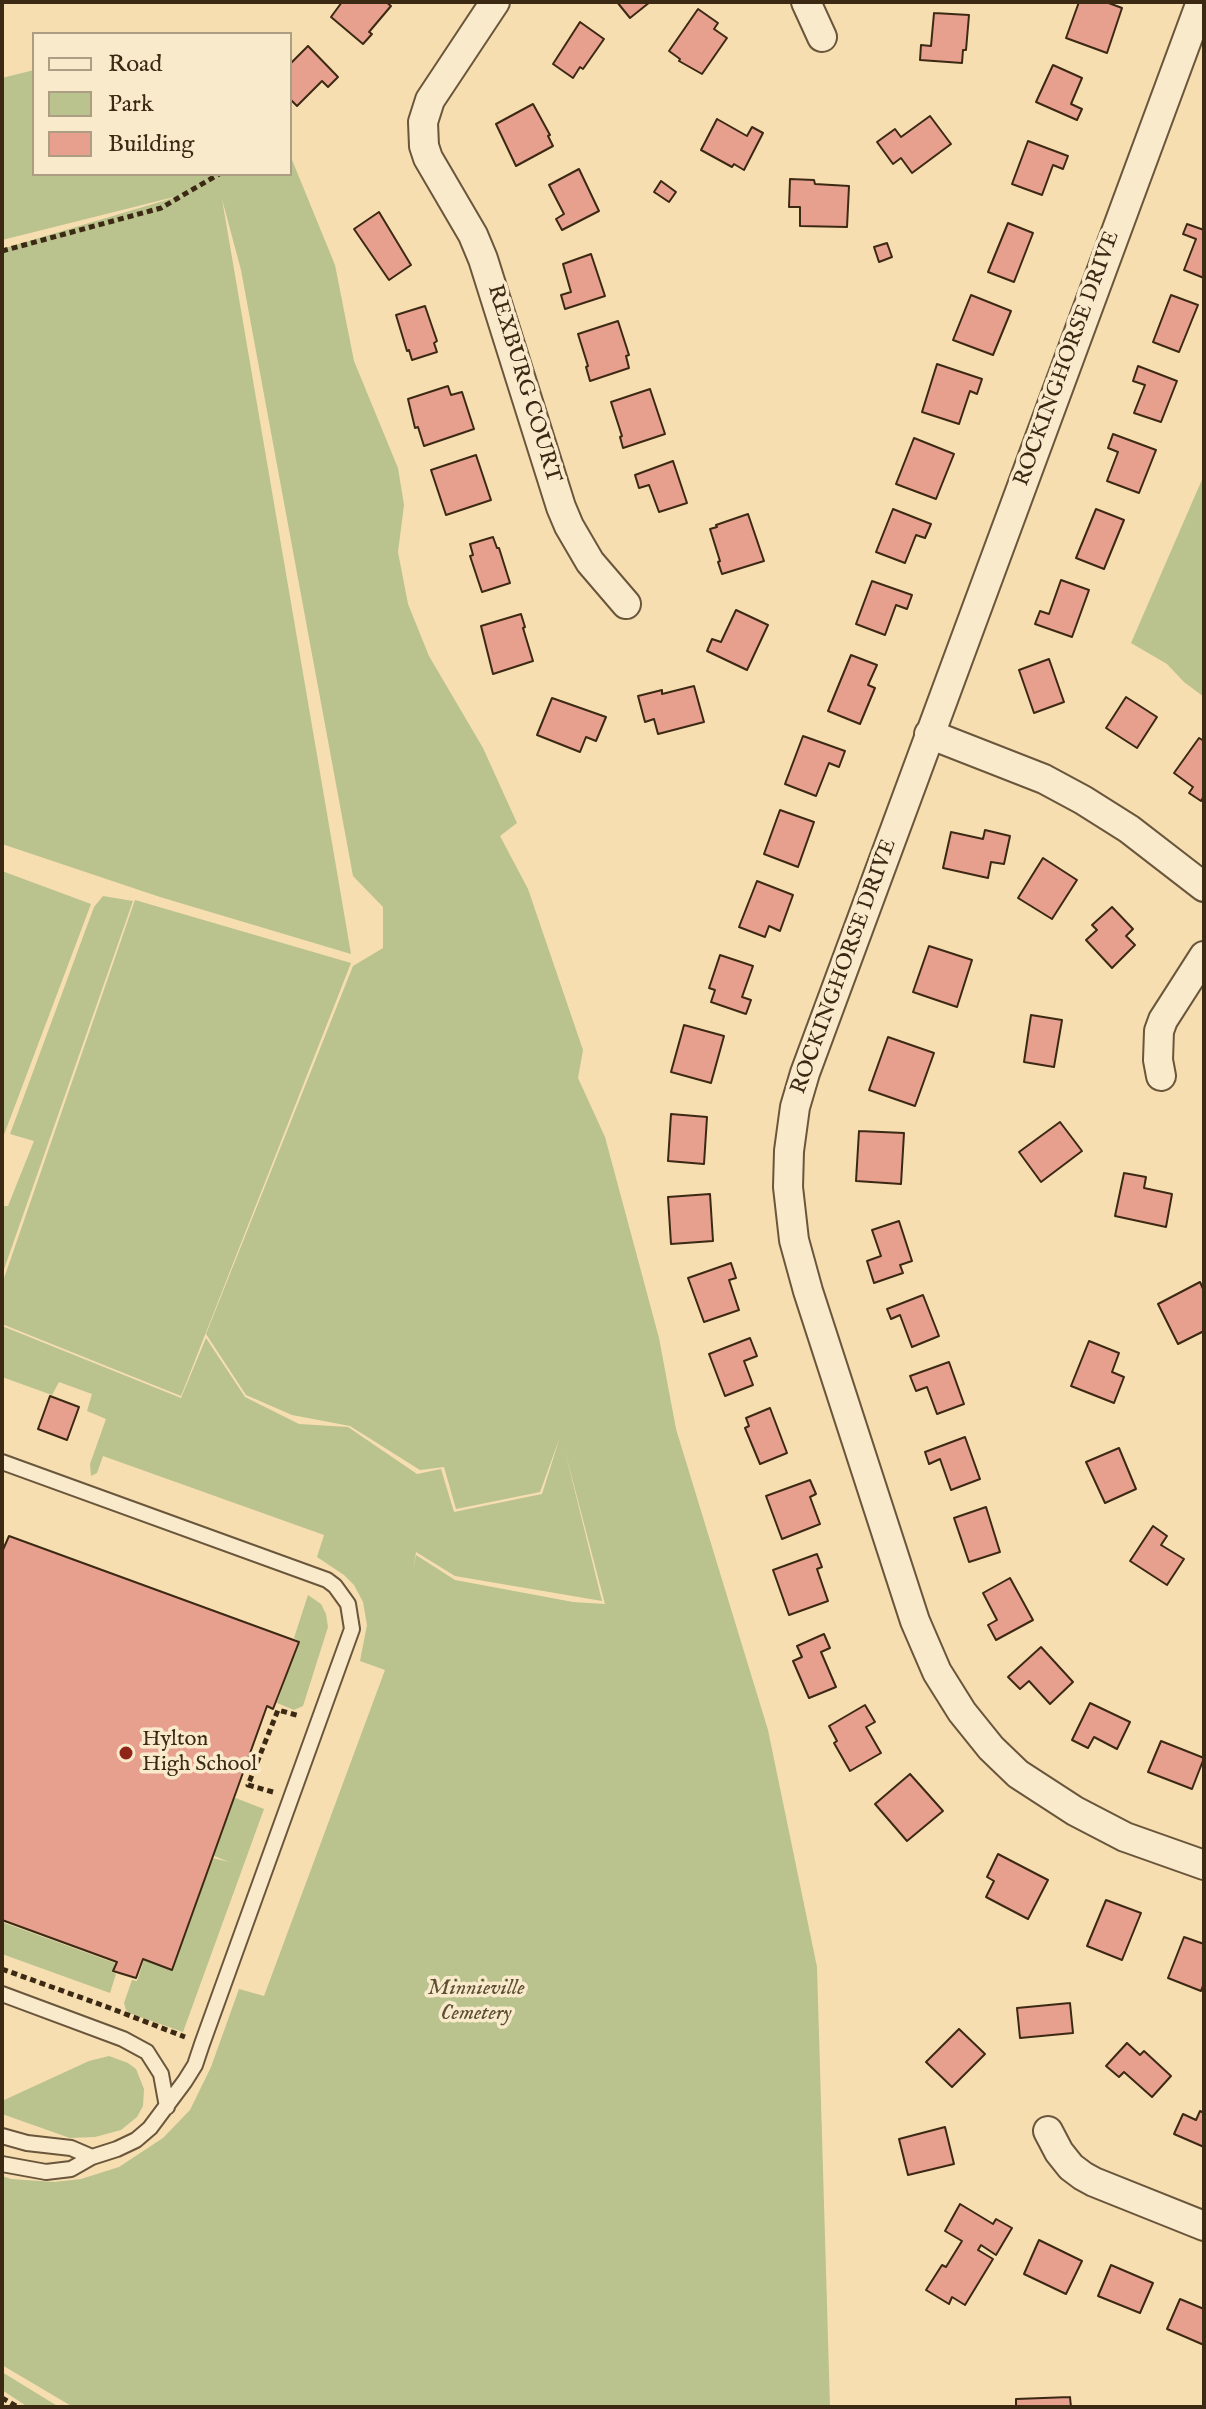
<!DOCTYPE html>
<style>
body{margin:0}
#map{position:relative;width:1206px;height:2409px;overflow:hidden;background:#f6deb1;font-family:"IM FELL English",serif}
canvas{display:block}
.frame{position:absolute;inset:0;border:4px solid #3c2914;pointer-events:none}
.legend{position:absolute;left:32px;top:32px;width:260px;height:144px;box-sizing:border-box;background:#f9eacc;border:2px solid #ad9d82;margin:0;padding:10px 14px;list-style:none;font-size:24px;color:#3c2914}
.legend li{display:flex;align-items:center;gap:16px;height:40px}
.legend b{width:40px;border:2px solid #ad9d82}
</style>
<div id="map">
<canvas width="1206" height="2409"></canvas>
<div class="frame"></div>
<ul class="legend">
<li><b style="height:10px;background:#f9eacc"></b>Road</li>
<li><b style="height:22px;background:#bac28d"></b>Park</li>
<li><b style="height:22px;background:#e8a08e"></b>Building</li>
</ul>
</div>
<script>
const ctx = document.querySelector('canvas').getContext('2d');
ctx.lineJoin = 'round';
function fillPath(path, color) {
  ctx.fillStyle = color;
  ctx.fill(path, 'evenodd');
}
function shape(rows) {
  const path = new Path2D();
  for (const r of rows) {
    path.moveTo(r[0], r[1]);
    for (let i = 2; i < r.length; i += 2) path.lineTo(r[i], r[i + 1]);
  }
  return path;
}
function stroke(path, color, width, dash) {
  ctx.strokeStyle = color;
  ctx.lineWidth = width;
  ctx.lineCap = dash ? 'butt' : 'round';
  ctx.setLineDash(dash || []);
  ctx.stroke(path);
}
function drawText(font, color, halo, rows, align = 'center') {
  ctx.font = font + ' "IM FELL English",serif';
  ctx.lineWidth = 7;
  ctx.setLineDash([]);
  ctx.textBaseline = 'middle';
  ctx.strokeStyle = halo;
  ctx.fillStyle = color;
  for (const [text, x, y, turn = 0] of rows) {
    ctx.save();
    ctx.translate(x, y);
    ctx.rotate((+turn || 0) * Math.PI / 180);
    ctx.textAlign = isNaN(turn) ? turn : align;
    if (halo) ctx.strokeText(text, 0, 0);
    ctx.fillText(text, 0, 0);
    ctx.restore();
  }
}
fillPath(shape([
 [34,70,34,174,290,174,290,155,335,265,354,361,398,468,404,505,398,552,408,604,429,656,483,748,517,823,500,836,528,889,583,1050,578,1078,605,1137,659,1338,676,1429,768,1730,817,1967,830,2407,73,2407,2,2365,2,2176,11,2179,54,2182,81,2179,119,2167,163,2138,190,2110,211,2067,239,1989,264,1996,385,1670,360,1661,367,1625,363,1602,354,1585,344,1575,317,1557,324,1535,103,1456,97,1473,91,1476,90,1464,106,1419,87,1411,92,1394,59,1382,52,1395,2,1377,2,1326,181,1398,206,1338,245,1397,299,1424,348,1427,417,1474,441,1469,454,1512,542,1494,560,1437,540,1492,456,1509,444,1467,420,1470,350,1426,292,1415,246,1395,206,1334,353,966,383,948,383,907,353,876,241,270,222,199,351,954,160,897,2,844,2,249,190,193,2,240,2,78],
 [564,1447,605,1604,573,1602,455,1580,416,1555,413,1571,416,1552,455,1576,602,1601],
 [1204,475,1204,697,1184,682,1167,664,1131,643],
 [2,871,91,904,2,1140],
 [103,896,133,901,2,1275,2,1206,8,1206,34,1141,10,1134,94,907],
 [135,900,351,963,181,1396,2,1324,2,1284],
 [308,1595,321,1604,326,1614,328,1627,303,1706,294,1710,277,1703,299,1641,294,1638],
 [233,1797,264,1809,183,2032,129,2013,126,2010,124,2003,132,1980,137,1981,144,1960,172,1970,213,1858,229,1862,212,1855],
 [2,1922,115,1963,112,1972,116,1974,110,1993,2,1954],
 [109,2056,128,2063,136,2069,144,2089,143,2106,137,2117,121,2130,95,2137,70,2138,2,2114,2,2101,89,2061],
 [2,2372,59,2407,28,2407,2,2390]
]), '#bac28d');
const building = shape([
 [342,2,386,2,391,6,369,32,372,34,363,44,331,17,342,2],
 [617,2,650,2,630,18,617,2],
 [1079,2,1106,2,1122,8,1107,53,1066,38,1079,2],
 [698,9,718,23,714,29,727,38,702,74,679,61,680,59,669,51,698,9],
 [934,13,969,15,966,50,963,50,962,63,920,60,921,45,931,46,934,13],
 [580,22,604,39,583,69,580,67,573,78,553,64,580,22],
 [308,46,338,77,328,87,322,81,297,106,290,99,290,64,308,46],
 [1053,65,1082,78,1071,104,1082,109,1077,120,1036,102,1053,65],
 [533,104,550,135,548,136,553,146,516,166,496,124,533,104],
 [930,116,951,144,912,173,901,158,893,164,877,142,895,129,901,137,930,116],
 [717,119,747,136,752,127,763,133,744,170,734,164,732,167,701,150,717,119],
 [1028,141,1068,156,1063,169,1053,165,1042,195,1012,184,1028,141],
 [579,169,599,211,562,230,556,219,564,214,549,185,579,169],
 [790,179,814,180,815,184,849,186,847,227,800,226,800,207,789,207,790,179],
 [661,181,676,192,669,202,654,192,661,181],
 [379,212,411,265,389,280,354,229,379,212],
 [1008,223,1033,233,1014,282,988,272,1008,223],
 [1187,224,1204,230,1204,278,1184,270,1196,239,1183,234,1187,224],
 [887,243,892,257,879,262,874,247,887,243],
 [591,254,605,296,565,309,561,295,571,292,563,264,591,254],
 [971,295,1011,311,993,355,953,340,971,295],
 [1171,295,1198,305,1179,352,1153,342,1171,295],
 [425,306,437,341,434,343,437,352,412,360,409,350,407,351,396,315,425,306],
 [618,321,629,355,626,356,629,368,590,381,586,367,588,366,578,334,618,321],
 [937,364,982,379,977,394,970,391,959,424,922,412,937,364],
 [1138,366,1177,381,1161,422,1134,413,1145,385,1133,381,1138,366],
 [448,386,451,395,462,392,474,429,424,446,418,427,415,428,408,399,448,386],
 [650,389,665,434,623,448,620,437,622,436,611,402,650,389],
 [1113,434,1156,450,1139,493,1107,481,1118,452,1108,448,1113,434],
 [914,438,954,454,936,499,896,484,914,438],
 [476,455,491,500,446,515,431,470,476,455],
 [673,461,687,503,659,512,649,485,639,488,635,475,673,461],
 [893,509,931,524,925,538,916,535,905,563,876,552,893,509],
 [1096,509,1124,520,1104,569,1076,558,1096,509],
 [748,514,764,561,722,574,718,562,720,561,710,529,717,527,716,525,748,514],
 [493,537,497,548,499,548,510,583,482,592,470,556,473,555,470,544,493,537],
 [1061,580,1089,590,1072,637,1035,624,1040,611,1049,614,1061,580],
 [872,581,912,595,907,609,896,605,885,635,856,624,872,581],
 [736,610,768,625,747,670,707,651,712,639,721,642,736,610],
 [521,614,525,627,523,628,533,661,493,674,481,626,521,614],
 [851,655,877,665,868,685,875,688,860,724,828,711,851,655],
 [1049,659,1064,702,1034,713,1019,670,1049,659],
 [694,686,704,722,658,734,654,719,645,722,638,696,662,690,662,694,694,686],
 [1126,697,1157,717,1137,748,1106,728,1126,697],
 [552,698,606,717,596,741,586,737,580,752,537,735,552,698],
 [803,736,845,751,839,767,829,763,816,796,785,784,803,736],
 [1199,738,1204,741,1204,796,1201,801,1189,793,1193,787,1174,773,1199,738],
 [780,810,814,822,798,867,764,854,780,810],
 [985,830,1010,836,1004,864,991,862,988,878,943,868,951,832,983,839,985,830],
 [1043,858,1077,880,1052,919,1018,898,1043,858],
 [757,881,793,895,780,931,769,926,765,937,739,927,757,881],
 [1112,907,1133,929,1126,936,1135,945,1112,968,1086,940,1097,930,1092,925,1112,907],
 [929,946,972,960,957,1007,913,992,929,946],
 [720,955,753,966,742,997,751,1000,746,1014,711,1002,715,990,709,988,720,955],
 [1031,1015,1062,1020,1054,1067,1024,1062,1031,1015],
 [684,1025,724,1036,711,1083,671,1072,684,1025],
 [888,1037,934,1053,915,1106,869,1090,888,1037],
 [671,1114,707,1117,704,1164,668,1161,671,1114],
 [1060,1122,1082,1151,1041,1182,1019,1152,1060,1122],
 [859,1131,904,1133,901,1184,856,1181,859,1131],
 [1124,1173,1146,1177,1144,1188,1172,1194,1166,1227,1115,1216,1124,1173],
 [710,1194,713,1241,671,1244,668,1197,710,1194],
 [899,1221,912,1261,900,1265,903,1273,874,1283,867,1261,881,1256,872,1230,899,1221],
 [731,1263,736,1278,729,1280,739,1310,704,1322,688,1278,731,1263],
 [1200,1282,1204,1291,1204,1331,1178,1344,1158,1304,1200,1282],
 [923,1295,939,1336,912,1347,900,1315,891,1319,887,1309,923,1295],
 [750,1338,757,1356,744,1361,753,1385,725,1396,709,1354,750,1338],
 [1089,1341,1119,1353,1112,1372,1124,1377,1114,1403,1071,1386,1089,1341],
 [949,1362,964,1404,937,1414,927,1387,916,1391,910,1376,949,1362],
 [50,1396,79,1407,67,1440,38,1429,50,1396],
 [770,1408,787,1453,760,1464,745,1428,749,1426,746,1418,770,1408],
 [965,1437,980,1479,951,1490,940,1459,929,1464,925,1452,965,1437],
 [1119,1448,1136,1489,1105,1503,1086,1462,1119,1448],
 [810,1480,816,1494,810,1497,820,1524,782,1539,766,1496,810,1480],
 [986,1507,1000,1552,969,1562,954,1518,986,1507],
 [1153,1526,1167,1536,1161,1545,1184,1559,1167,1585,1130,1561,1153,1526],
 [9,1536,299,1642,273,1709,267,1706,172,1970,143,1959,136,1978,113,1971,117,1962,2,1920,2,1552,9,1536],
 [817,1554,822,1567,817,1569,828,1601,789,1615,773,1570,817,1554],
 [1010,1578,1033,1620,996,1640,988,1625,997,1620,983,1593,1010,1578],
 [824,1634,830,1648,821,1652,836,1687,809,1698,793,1661,802,1657,797,1646,824,1634],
 [1041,1647,1073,1682,1050,1704,1029,1681,1020,1689,1008,1677,1041,1647],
 [1090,1703,1130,1722,1117,1749,1094,1737,1088,1748,1072,1740,1090,1703],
 [865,1705,875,1722,866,1727,881,1753,850,1771,834,1743,837,1741,829,1726,865,1705],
 [1161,1741,1204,1758,1192,1789,1148,1772,1161,1741],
 [910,1774,943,1811,907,1841,875,1804,910,1774],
 [998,1854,1048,1880,1028,1919,986,1897,994,1881,987,1877,998,1854],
 [1106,1900,1141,1913,1122,1960,1087,1946,1106,1900],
 [1184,1937,1204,1944,1204,1983,1201,1991,1168,1978,1184,1937],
 [1070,2003,1073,2033,1020,2038,1017,2008,1070,2003],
 [959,2029,985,2054,952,2087,926,2062,959,2029],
 [1127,2043,1140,2055,1144,2051,1171,2076,1152,2097,1124,2072,1119,2077,1106,2066,1127,2043],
 [1200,2111,1204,2113,1204,2147,1174,2134,1183,2114,1196,2120,1200,2111],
 [945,2127,954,2164,908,2175,899,2139,945,2127],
 [960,2204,993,2224,996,2219,1012,2228,996,2255,981,2245,978,2250,993,2259,965,2305,952,2297,949,2304,926,2290,942,2265,946,2267,962,2241,945,2231,960,2204],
 [1039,2240,1082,2261,1066,2294,1024,2274,1039,2240],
 [1111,2265,1153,2283,1140,2313,1098,2296,1111,2265],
 [1180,2299,1204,2309,1204,2345,1167,2329,1180,2299],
 [1070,2397,1071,2407,1016,2407,1016,2399,1070,2397]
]);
fillPath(building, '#e8a08e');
stroke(building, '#3c2914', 2);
const service = shape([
 [2,1462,327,1580,335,1586,348,1604,352,1629,202,2044,195,2065,185,2081,150,2128,136,2140,117,2149,92,2157,71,2169,46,2172,2,2164],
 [2,1994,123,2039,147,2052,161,2074,167,2107],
 [2,2136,27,2143,71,2148,92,2157]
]);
const minor = shape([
 [495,2,430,100,423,122,424,146,428,158,473,235,483,259,561,507,569,526,590,562,626,604],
 [806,2,822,37],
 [1201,2,805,1073,795,1107,789,1151,788,1187,794,1240,808,1291,915,1621,937,1672,962,1712,991,1748,1018,1774,1075,1811,1125,1837,1204,1865],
 [929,734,1044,779,1083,800,1129,829,1204,887],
 [1161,1076,1158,1060,1159,1031,1163,1020,1204,956],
 [1048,2131,1059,2152,1071,2167,1083,2176,1094,2182,1204,2226]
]);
stroke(service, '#6a563b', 18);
stroke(minor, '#6a563b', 32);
stroke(shape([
 [2,251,161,208,219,174],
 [273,1792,248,1785,278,1710,300,1716],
 [2,1969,110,2008,185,2037],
 [2,2398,18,2407]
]), '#3c2914', 5, [6, 4]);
stroke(service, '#f9eacc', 14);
stroke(minor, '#f9eacc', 28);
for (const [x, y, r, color] of [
 [126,1753,8,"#8f2418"]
]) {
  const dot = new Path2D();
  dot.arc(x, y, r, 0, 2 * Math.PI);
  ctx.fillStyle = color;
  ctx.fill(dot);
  stroke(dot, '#f9eacc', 3);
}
drawText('22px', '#3c2914', '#f9eacc', [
 ["ROCKINGHORSE DRIVE",1068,359,-70],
 ["REXBURG COURT",523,384,73],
 ["ROCKINGHORSE DRIVE",845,967,-70]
]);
drawText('22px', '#3c2914', '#f9eacc', [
 ["Hylton",142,1740],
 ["High School",142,1765]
], 'left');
drawText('italic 22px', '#5c4f32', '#f9eacc', [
 ["Minnieville",476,1989],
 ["Cemetery",476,2014]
]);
</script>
